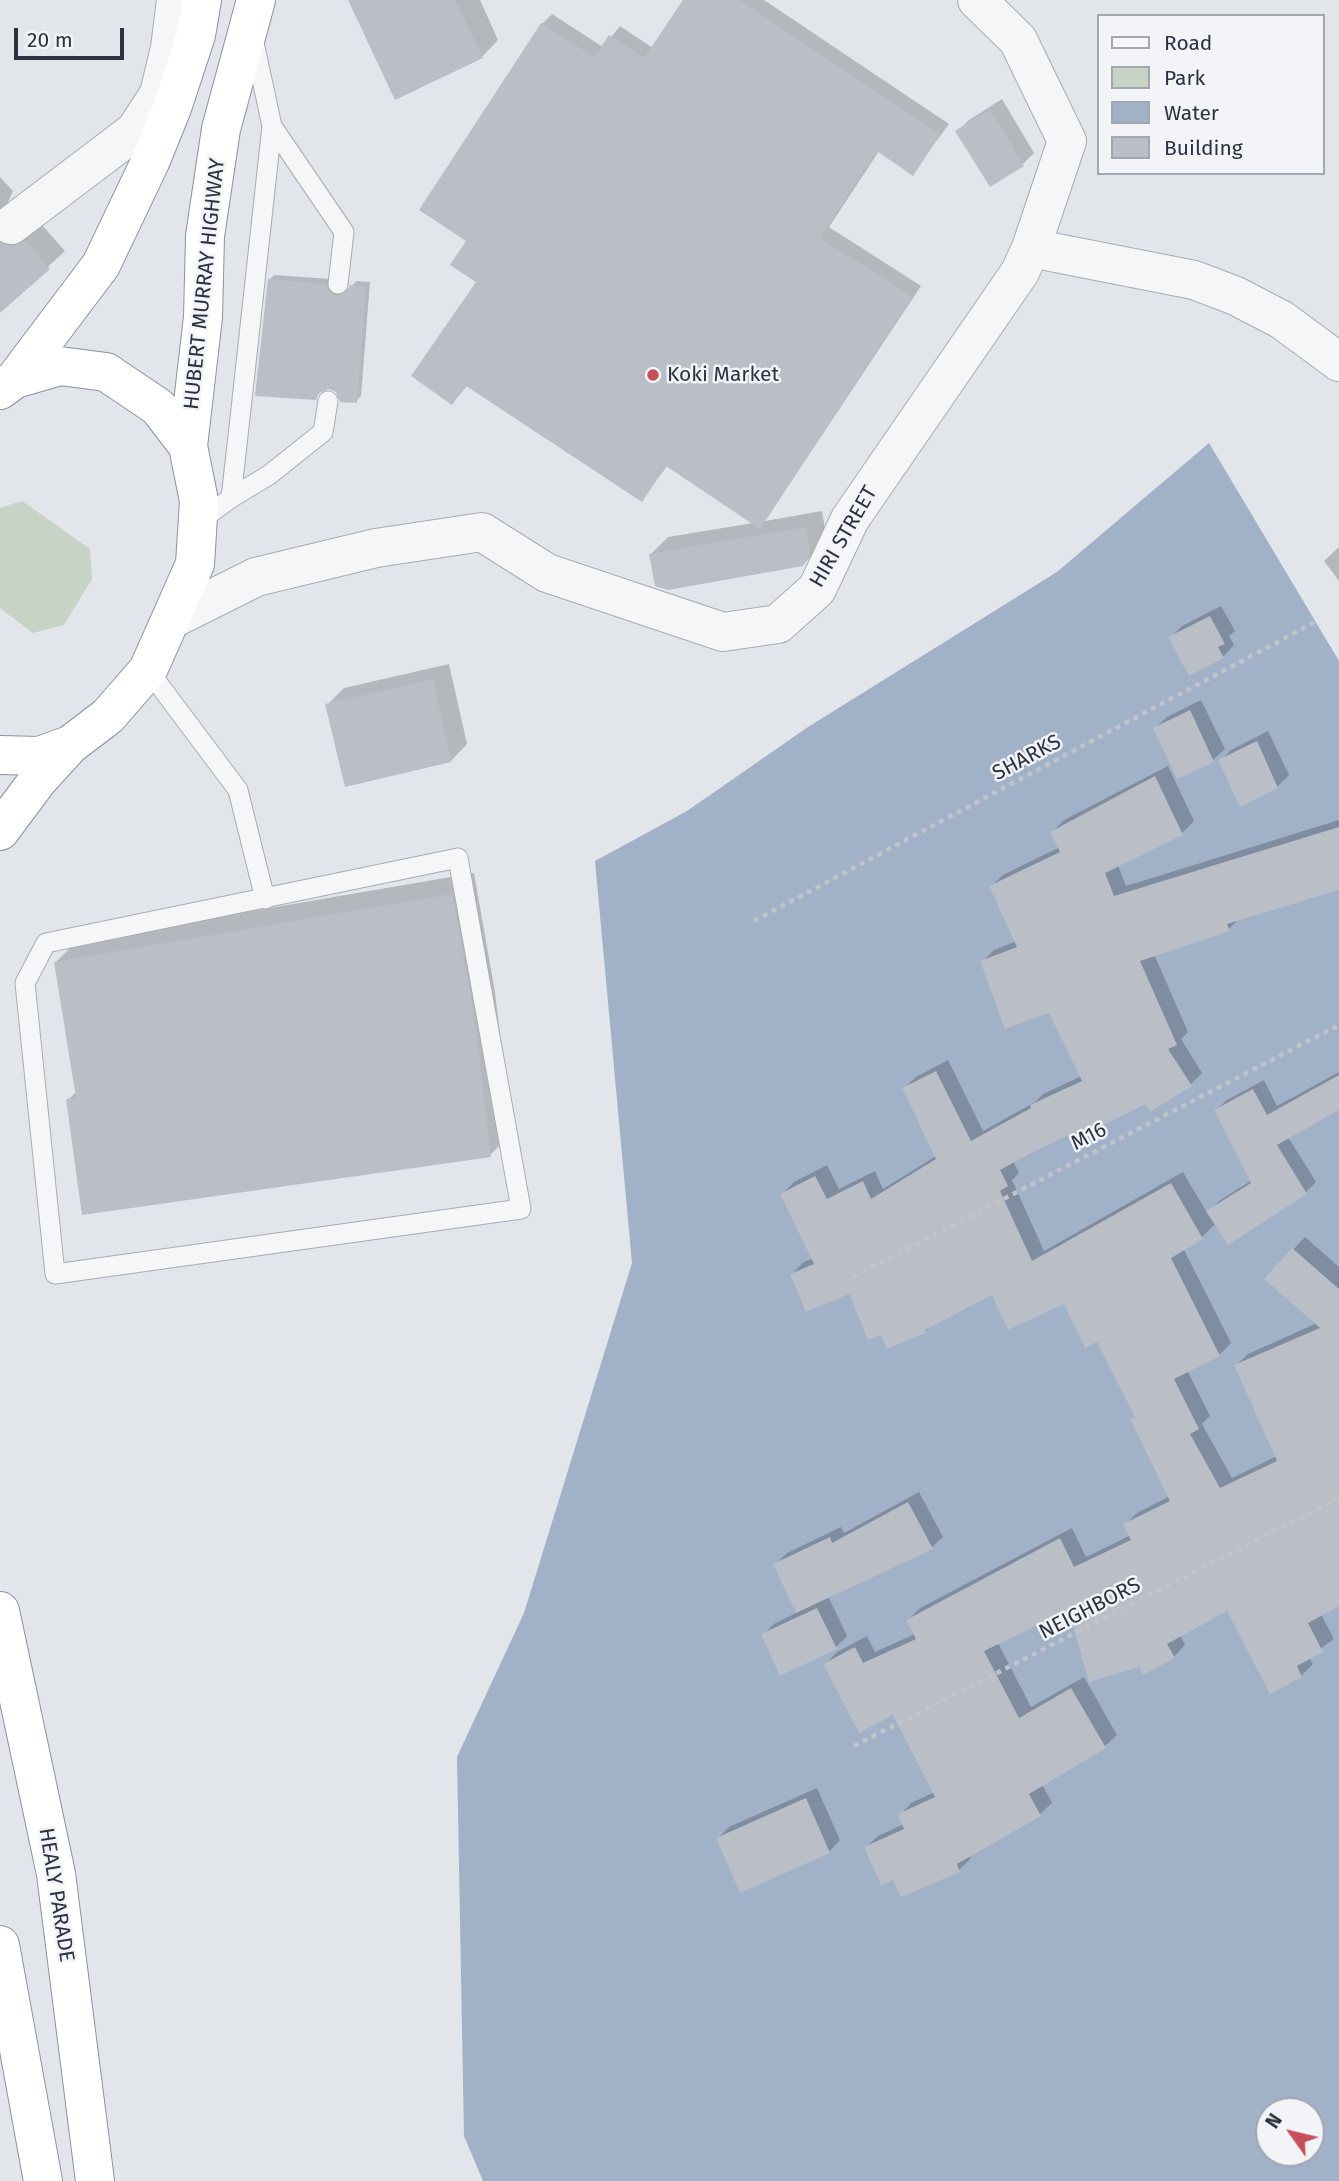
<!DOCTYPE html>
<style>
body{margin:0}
#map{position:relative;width:1339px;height:2181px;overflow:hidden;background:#e2e5ea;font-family:"Fira Sans",sans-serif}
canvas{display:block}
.legend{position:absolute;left:1097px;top:14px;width:228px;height:161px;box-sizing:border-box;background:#f2f4f7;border:2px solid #a2a6ae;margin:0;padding:9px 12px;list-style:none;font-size:21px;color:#2b3241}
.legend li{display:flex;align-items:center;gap:14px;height:35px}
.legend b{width:35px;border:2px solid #a2a6ae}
.north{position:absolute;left:1255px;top:2097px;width:70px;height:70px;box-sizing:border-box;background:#f2f4f7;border:2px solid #a2a6ae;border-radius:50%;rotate:304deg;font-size:19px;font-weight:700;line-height:28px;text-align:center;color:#2b3241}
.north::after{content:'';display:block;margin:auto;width:24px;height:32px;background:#c74f5a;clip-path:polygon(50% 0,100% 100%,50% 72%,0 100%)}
.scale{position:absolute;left:14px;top:28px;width:110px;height:32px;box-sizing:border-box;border:4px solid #2b3241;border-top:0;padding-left:9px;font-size:21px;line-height:24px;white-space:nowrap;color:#2b3241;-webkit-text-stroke:5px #f2f4f7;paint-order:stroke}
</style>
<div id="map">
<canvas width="1339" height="2181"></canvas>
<ul class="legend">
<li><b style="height:9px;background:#f5f6f8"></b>Road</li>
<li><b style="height:19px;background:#c7d3c4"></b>Park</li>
<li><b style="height:19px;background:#a0b1c8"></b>Water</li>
<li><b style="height:19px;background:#babec6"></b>Building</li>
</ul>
<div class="north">N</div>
<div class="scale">20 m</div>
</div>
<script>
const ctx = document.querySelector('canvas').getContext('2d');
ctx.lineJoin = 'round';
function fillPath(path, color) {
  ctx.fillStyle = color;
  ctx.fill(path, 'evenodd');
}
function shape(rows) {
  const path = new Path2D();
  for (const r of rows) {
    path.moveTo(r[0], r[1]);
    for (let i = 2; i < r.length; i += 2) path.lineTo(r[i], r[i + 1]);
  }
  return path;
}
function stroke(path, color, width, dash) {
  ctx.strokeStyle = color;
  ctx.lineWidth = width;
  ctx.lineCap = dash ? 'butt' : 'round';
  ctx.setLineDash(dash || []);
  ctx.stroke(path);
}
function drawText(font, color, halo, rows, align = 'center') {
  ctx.font = font + ' "Fira Sans",sans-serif';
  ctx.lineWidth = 5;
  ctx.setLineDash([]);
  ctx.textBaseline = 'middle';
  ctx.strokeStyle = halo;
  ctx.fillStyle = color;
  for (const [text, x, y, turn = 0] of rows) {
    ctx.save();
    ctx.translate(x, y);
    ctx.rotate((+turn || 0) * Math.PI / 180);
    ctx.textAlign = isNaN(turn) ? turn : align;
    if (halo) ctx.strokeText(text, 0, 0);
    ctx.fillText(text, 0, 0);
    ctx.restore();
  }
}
fillPath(shape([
 [22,501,90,549,92,579,64,625,33,633,0,608,0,508]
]), '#c7d3c4');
fillPath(shape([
 [1209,443,1339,661,1339,2181,483,2181,464,2136,457,1757,524,1613,632,1263,595,861,687,811,808,727,1057,572],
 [1269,2111,1311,2111,1311,2153,1269,2153]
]), '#a0b1c8');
fillPath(shape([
 [352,0,480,0,498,40,482,57],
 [686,0,764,0,949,124,913,173,879,151,829,227,921,286,765,521,822,511,826,535,820,547,803,565,651,554,668,537,753,523,668,465,642,499,468,385,452,403,479,282,469,240,542,24,552,14,603,47,620,26,653,48],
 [1002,99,1034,153,1023,164,958,131,969,120],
 [0,177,13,191,5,209,31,231,43,226,65,251,0,311],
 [274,275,331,279,335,288,344,292,357,281,370,282,361,396,356,401,329,387,322,390,315,398,269,280],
 [1339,547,1339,581,1324,561],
 [1221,606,1235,631,1229,636,1234,645,1223,657,1190,674,1171,637,1182,626],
 [449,664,467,744,451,761,327,705,344,688],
 [1201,700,1225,749,1213,760,1178,777,1155,728,1167,717],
 [1268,731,1289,775,1277,787,1220,761,1231,750],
 [1168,766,1194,821,1182,833,1118,865,1126,886,1339,820,1339,888,1239,919,1229,929,1154,954,1188,1032,1181,1039,1202,1073,1190,1085,1080,1128,1013,1161,1019,1173,1012,1180,1044,1251,1183,1172,1207,1213,1219,1201,1252,1180,1216,1110,1227,1100,1264,1080,1277,1106,1339,1072,1339,1108,1288,1137,1316,1182,1306,1192,1216,1223,1202,1237,1183,1248,1231,1343,1219,1355,1187,1370,1210,1416,1202,1424,1232,1478,1277,1456,1236,1365,1248,1354,1317,1323,1267,1278,1305,1237,1339,1267,1339,1604,1321,1614,1334,1639,1309,1657,1313,1664,1301,1676,1228,1608,1180,1635,1185,1645,1174,1657,1140,1665,1073,1620,1039,1623,998,1643,1031,1707,1084,1677,1117,1735,1105,1746,1042,1784,1052,1803,1040,1814,969,1855,971,1858,959,1870,894,1877,866,1847,878,1836,904,1824,900,1815,911,1803,935,1792,894,1712,825,1664,837,1652,867,1636,875,1652,915,1634,908,1620,920,1608,1072,1528,1086,1557,1131,1535,1126,1524,1137,1513,1170,1496,1136,1416,1098,1340,1065,1301,993,1293,933,1324,925,1331,882,1333,850,1292,792,1274,804,1262,814,1258,782,1194,794,1182,827,1165,839,1189,875,1171,883,1189,936,1156,904,1088,916,1077,948,1060,983,1131,1035,1102,1043,1094,1082,1076,1049,1010,982,962,994,950,1017,941,991,886,1003,875,1060,847,1052,832,1064,820],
 [474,873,495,992,512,1133,490,1155,68,1100,76,1092,55,963,77,941],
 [919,1492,943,1537,931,1548,828,1596,847,1636,835,1648,763,1635,774,1624,798,1612,776,1564,787,1553,841,1527,844,1533],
 [817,1788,840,1840,829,1852,718,1838,729,1827]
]), '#0003');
fillPath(shape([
 [348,0,455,0,483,58,395,100],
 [683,0,740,0,940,135,913,176,877,151,820,238,912,297,760,529,666,466,642,502,466,386,452,405,411,376,476,282,450,265,466,241,419,210,541,23,594,57,609,35,644,58],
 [990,109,1024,166,990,187,955,131],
 [26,241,50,269,0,313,0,243,13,247],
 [268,279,326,284,330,293,337,296,347,292,350,285,366,287,357,403,340,402,336,392,329,389,319,393,316,400,255,396],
 [806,527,810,553,803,566,668,590,655,586,649,554],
 [1210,616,1225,644,1218,647,1224,658,1189,676,1168,637],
 [433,679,451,762,345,787,325,704],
 [1190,710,1214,762,1177,779,1153,728],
 [1257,741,1278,788,1240,807,1218,760],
 [1155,776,1183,835,1105,873,1114,896,1339,827,1339,890,1227,924,1230,931,1140,961,1177,1045,1168,1049,1192,1086,1150,1112,1145,1104,1082,1136,1079,1130,1029,1154,1000,1170,1008,1186,1000,1191,1032,1261,1171,1183,1203,1239,1171,1258,1220,1356,1174,1379,1199,1429,1190,1434,1220,1488,1277,1461,1234,1365,1320,1328,1264,1279,1292,1248,1339,1289,1339,1606,1308,1623,1323,1652,1297,1666,1302,1677,1270,1694,1227,1611,1167,1644,1175,1658,1143,1675,1139,1667,1089,1682,1072,1623,1043,1636,1038,1625,984,1651,1019,1718,1071,1688,1106,1748,1029,1794,1041,1816,957,1864,960,1872,901,1897,893,1880,881,1885,864,1847,904,1829,898,1814,935,1797,893,1715,859,1733,823,1664,855,1647,863,1663,916,1639,906,1620,1060,1538,1074,1567,1131,1540,1123,1524,1170,1501,1130,1419,1135,1417,1097,1342,1085,1348,1064,1304,1008,1330,992,1295,925,1330,926,1333,887,1349,881,1335,868,1340,849,1294,806,1312,790,1274,814,1264,780,1194,815,1176,827,1199,863,1181,871,1199,936,1159,902,1088,936,1071,971,1141,1031,1108,1030,1105,1082,1081,1049,1013,1005,1029,980,961,1017,947,989,886,1060,852,1050,832],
 [452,894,474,1015,491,1157,82,1215,66,1099,76,1098,54,962],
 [1339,1075,1339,1110,1277,1145,1307,1194,1228,1245,1206,1211,1251,1183,1214,1110,1253,1089,1267,1115],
 [908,1502,933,1549,796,1613,773,1564,830,1537,832,1543],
 [817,1608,837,1649,780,1676,761,1634],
 [806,1798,830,1853,740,1893,716,1838]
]), '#babec6');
const lane = shape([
 [272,126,344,232,338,284],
 [231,498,269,475,323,432,328,401],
 [198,522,231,498,240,418,272,126,253,38],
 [148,670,238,790,265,899],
 [458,858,521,1209,55,1274,25,983,46,943,458,858]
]);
const street = shape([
 [11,225,135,131,159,94,170,48,176,0],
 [1031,248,1194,280,1236,296,1282,320,1339,362],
 [172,619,256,577,376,548,482,532,547,573,723,632,778,624,817,589,850,519,1020,272,1031,248,1067,141,1018,40,977,0]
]);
const highway = shape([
 [15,379,101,265,151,160,172,108,196,35,202,0],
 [0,390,15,379,60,366,106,372,158,407,188,446,199,501,195,564,148,670,108,716,70,745,39,756,0,755],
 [188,446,203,317,205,236,221,129,256,0],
 [0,831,38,780,70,745],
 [0,1611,56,1874,95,2181],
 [0,1945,43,2181]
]);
stroke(lane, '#a7acb4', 21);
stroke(street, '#a7acb4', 40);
stroke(highway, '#8a92a0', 40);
stroke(shape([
 [754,921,1315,622],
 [853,1277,1339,1025],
 [854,1746,1339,1498]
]), '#c0c3c8', 4.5, [5, 5]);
stroke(lane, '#f5f6f8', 19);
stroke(street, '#f5f6f8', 38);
stroke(highway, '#fff', 38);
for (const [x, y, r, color] of [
 [653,375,7,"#c74f5a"]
]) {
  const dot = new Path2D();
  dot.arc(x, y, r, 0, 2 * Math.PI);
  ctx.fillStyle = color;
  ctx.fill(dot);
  stroke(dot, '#f2f4f7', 2.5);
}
drawText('21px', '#2b3241', '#f2f4f7', [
 ["HUBERT MURRAY HIGHWAY",205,284,-84],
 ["HIRI STREET",844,537,-60],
 ["SHARKS",1027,758,-28],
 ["M16",1089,1137,-27],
 ["NEIGHBORS",1090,1609,-27],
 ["HEALY PARADE",56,1895,81]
]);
drawText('21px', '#2b3241', '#f2f4f7', [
 ["Koki Market",667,375]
], 'left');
</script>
